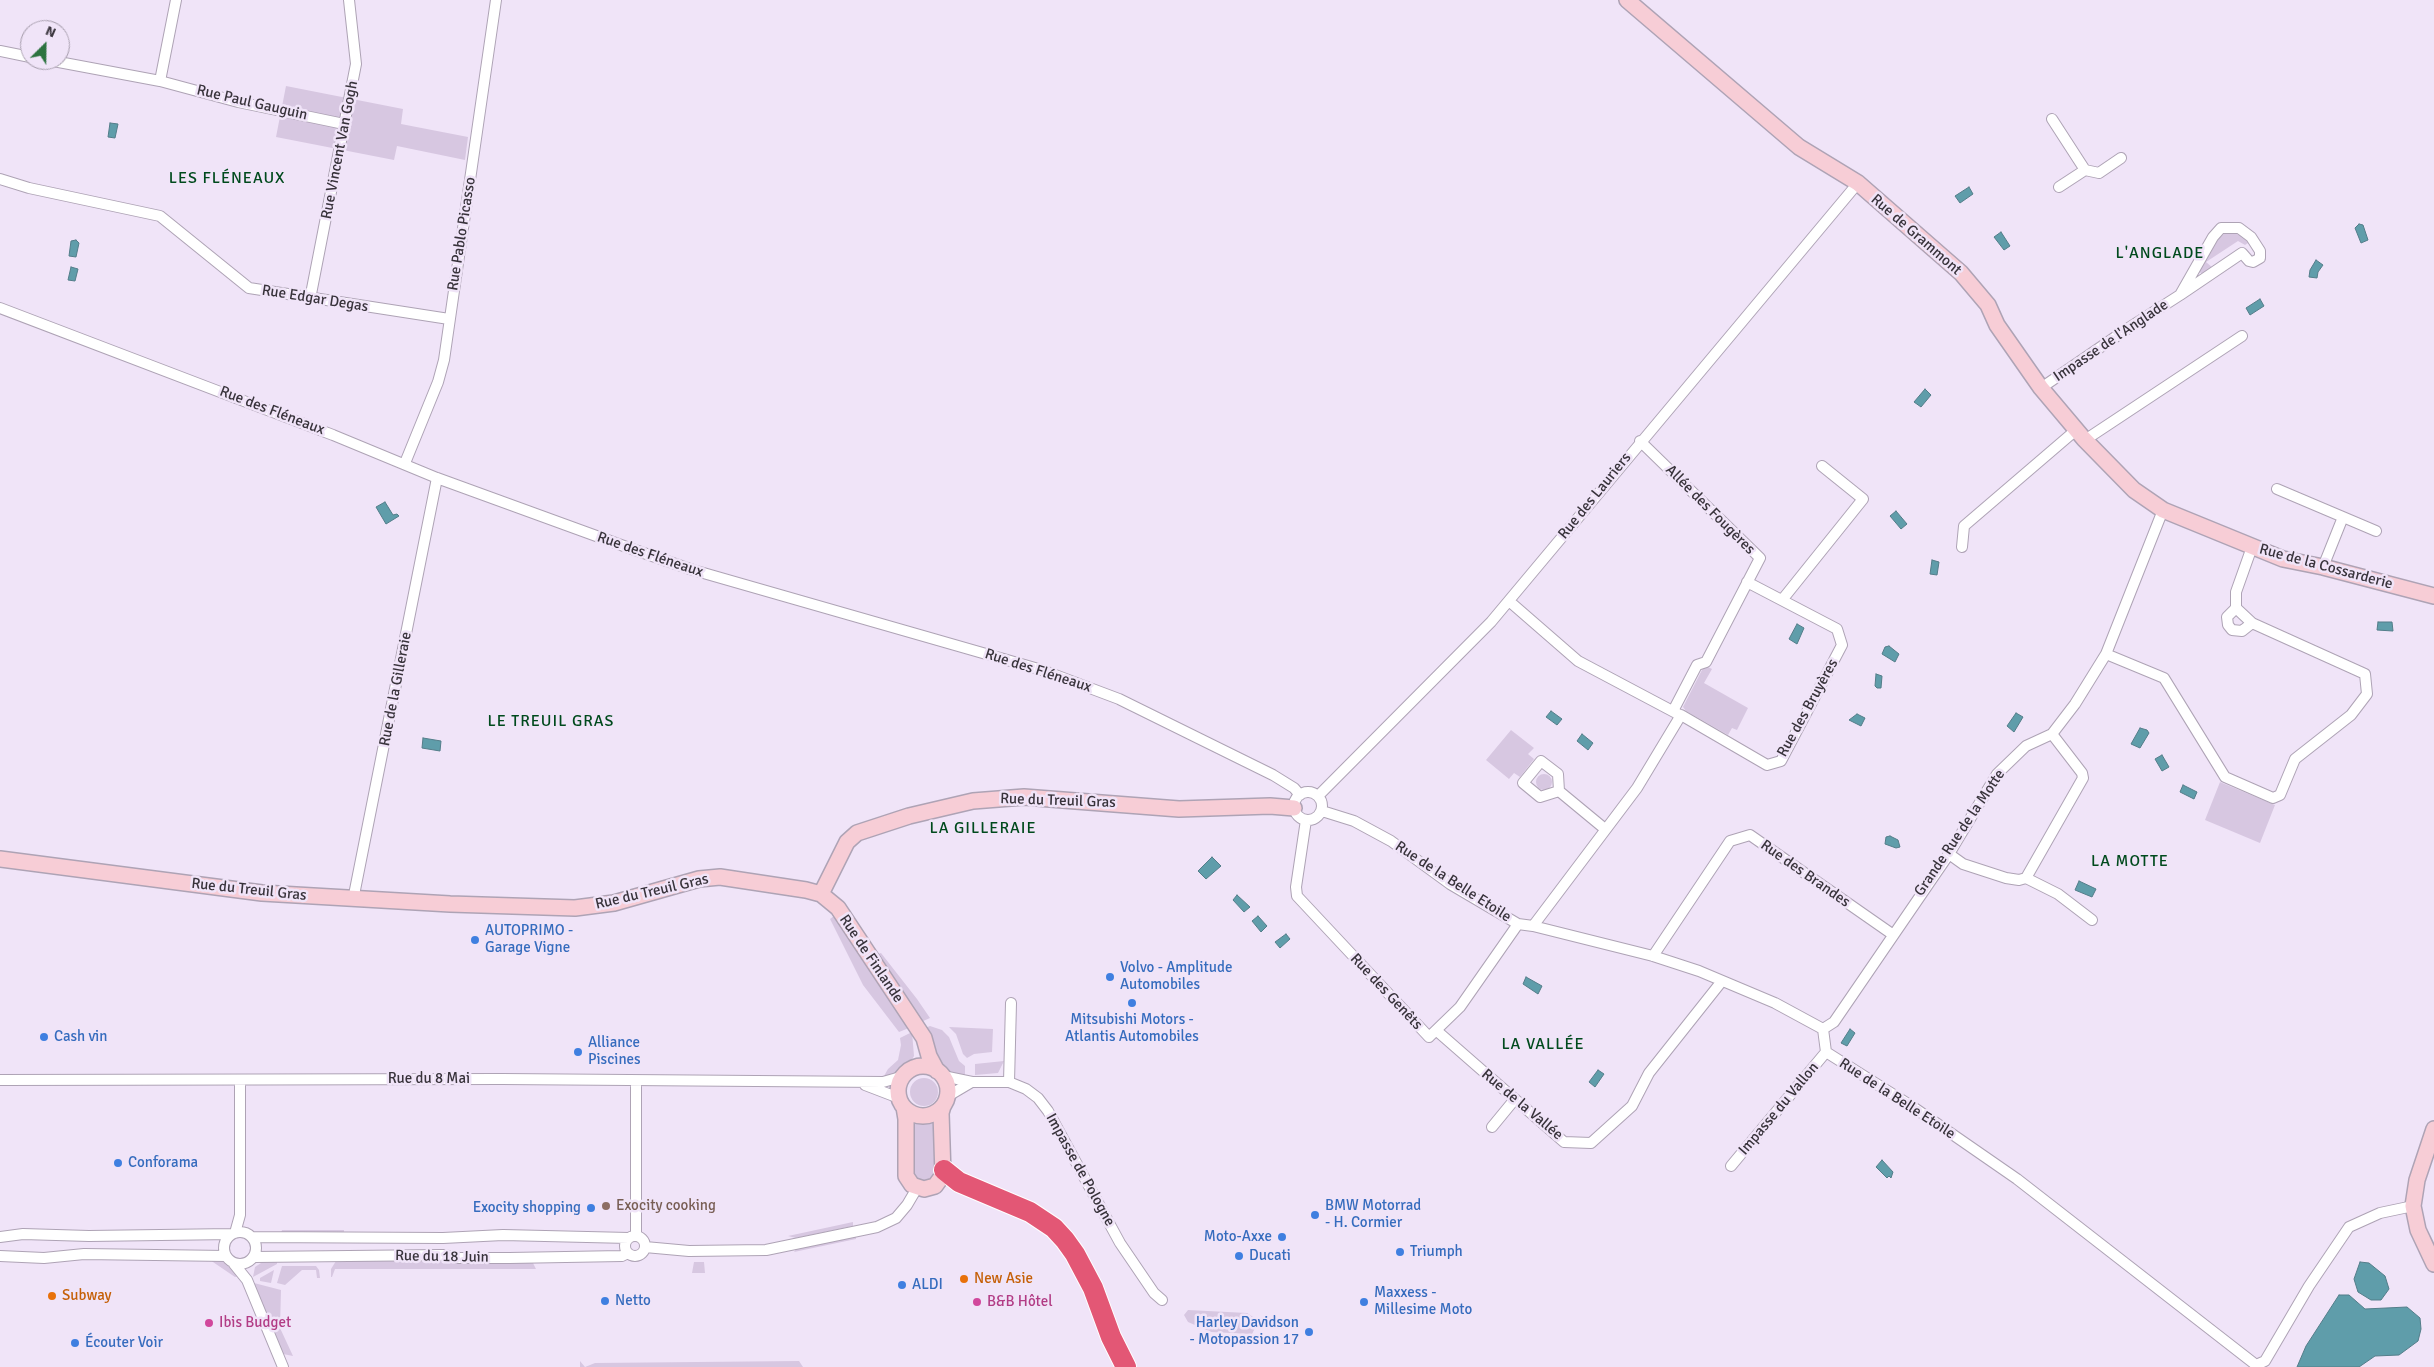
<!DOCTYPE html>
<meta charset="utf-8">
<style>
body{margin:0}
#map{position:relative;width:2434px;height:1367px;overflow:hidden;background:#f0e4f8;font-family:Signika,sans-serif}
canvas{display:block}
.north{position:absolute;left:20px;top:20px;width:50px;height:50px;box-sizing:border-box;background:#f0e4f8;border:1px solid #a69dac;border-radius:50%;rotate:23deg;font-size:14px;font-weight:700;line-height:20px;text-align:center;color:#38333b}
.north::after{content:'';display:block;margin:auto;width:18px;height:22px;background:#2c733f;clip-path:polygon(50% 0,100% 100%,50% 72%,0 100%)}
</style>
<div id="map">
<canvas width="2434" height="1367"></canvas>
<div class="north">N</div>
</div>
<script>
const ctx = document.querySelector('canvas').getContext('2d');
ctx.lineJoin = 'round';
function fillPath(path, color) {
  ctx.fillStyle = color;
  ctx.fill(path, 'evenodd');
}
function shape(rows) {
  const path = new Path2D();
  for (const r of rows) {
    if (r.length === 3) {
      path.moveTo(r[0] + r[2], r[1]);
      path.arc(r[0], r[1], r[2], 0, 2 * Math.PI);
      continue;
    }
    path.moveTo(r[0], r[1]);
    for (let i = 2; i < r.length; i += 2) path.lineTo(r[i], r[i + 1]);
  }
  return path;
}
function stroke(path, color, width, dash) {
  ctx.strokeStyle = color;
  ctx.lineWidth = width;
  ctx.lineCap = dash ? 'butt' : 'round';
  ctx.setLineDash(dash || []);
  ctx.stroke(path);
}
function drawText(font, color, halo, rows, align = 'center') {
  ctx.font = font + ' Signika,sans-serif';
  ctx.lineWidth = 5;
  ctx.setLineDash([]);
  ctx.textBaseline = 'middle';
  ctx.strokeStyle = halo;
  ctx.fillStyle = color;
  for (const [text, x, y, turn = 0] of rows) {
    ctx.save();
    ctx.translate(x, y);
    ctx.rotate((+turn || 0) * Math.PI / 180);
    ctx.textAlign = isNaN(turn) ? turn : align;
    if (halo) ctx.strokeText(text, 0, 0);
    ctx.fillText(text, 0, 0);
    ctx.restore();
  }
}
fillPath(shape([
 [286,86,403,109,401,124,468,137,465,160,397,146,394,160,276,137],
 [2233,233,2240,235,2242,233,2248,239,2248,243,2245,245,2238,241,2206,262,2213,268,2203,274,2199,272,2219,238,2224,234],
 [1708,667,1712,669,1704,683,1748,708,1737,730,1732,728,1728,735,1686,711,1683,707,1703,668],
 [1511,730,1534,748,1528,754,1534,759,1520,777,1514,773,1509,779,1486,760],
 [1544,782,8],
 [2220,782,2275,805,2260,843,2205,820],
 [834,916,903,1016,909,1028,899,1032,863,985,830,919],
 [881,953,917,999,930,1018,921,1022,874,955],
 [930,1026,942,1030,949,1037,959,1061,965,1066,965,1076,949,1073,941,1066,925,1028],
 [949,1027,993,1029,992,1052,974,1054,967,1058,963,1054,956,1034],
 [912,1032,914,1056,910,1063,898,1074,884,1076,888,1069,898,1060,901,1045,900,1038],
 [1004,1061,998,1073,975,1075,975,1064],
 [924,1092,14],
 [936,1118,937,1171,931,1179,922,1181,913,1176,913,1119,925,1122],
 [853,1222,853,1226,796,1238,788,1236],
 [282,1230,344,1230,344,1233,281,1233],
 [856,1236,856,1239,794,1252,797,1248],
 [210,1260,222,1261,239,1276,235,1277],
 [264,1261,277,1261,277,1264,253,1277,255,1267],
 [336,1261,532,1261,536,1269,335,1269,332,1277,331,1277,331,1269],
 [694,1262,704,1262,705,1273,692,1273],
 [282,1266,316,1266,319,1270,320,1278,317,1278,316,1270,302,1270,285,1285,277,1283],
 [274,1270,271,1283,260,1281,260,1278],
 [254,1283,281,1290,280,1328,293,1356,283,1354],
 [1188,1310,1247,1313,1256,1319,1257,1324,1252,1334,1211,1332,1188,1322,1184,1315],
 [580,1361,585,1367,595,1363,799,1361,803,1367,580,1367]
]), '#d7c7e1');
const water = shape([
 [110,123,118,124,115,138,108,137,110,123],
 [1969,187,1973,194,1960,203,1955,196,1969,187],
 [2359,224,2363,225,2368,240,2361,243,2355,228,2359,224],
 [2001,232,2010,246,2004,250,1994,237,2001,232],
 [76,240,79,243,76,257,69,256,71,241,76,240],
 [2316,260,2323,265,2318,272,2317,278,2309,277,2310,270,2316,260],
 [71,267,78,269,75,281,68,280,71,267],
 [2260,299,2264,306,2250,315,2246,308,2260,299],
 [1925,389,1931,395,1921,407,1914,402,1925,389],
 [385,502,393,515,397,514,399,516,386,524,376,507,385,502],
 [1896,511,1907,524,1901,529,1890,516,1896,511],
 [1932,560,1939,562,1937,575,1930,574,1932,560],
 [2378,622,2392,622,2393,631,2377,630,2378,622],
 [1797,624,1804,628,1797,644,1789,639,1797,624],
 [1889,646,1899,654,1895,662,1882,654,1885,647,1889,646],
 [1876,674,1882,676,1881,688,1877,688,1875,686,1876,674],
 [1551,711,1562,719,1557,725,1546,717,1551,711],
 [2016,713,2023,717,2014,732,2007,726,2016,713],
 [1857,714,1865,718,1861,726,1849,720,1857,714],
 [2140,728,2147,730,2149,733,2140,748,2131,744,2140,728],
 [1582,734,1593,743,1588,750,1577,741,1582,734],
 [423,738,441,741,440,751,422,748,423,738],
 [2162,755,2169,767,2162,771,2155,759,2162,755],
 [2183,785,2197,792,2194,799,2180,792,2183,785],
 [1890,836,1898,840,1900,847,1896,848,1885,844,1886,837,1890,836],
 [1212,857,1221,866,1206,879,1198,871,1212,857],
 [2079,881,2096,889,2092,897,2075,890,2079,881],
 [1237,895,1250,907,1244,912,1233,900,1237,895],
 [1258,916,1267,926,1261,932,1252,921,1258,916],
 [1286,934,1290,939,1280,948,1275,942,1286,934],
 [1526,977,1542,986,1538,994,1523,984,1526,977],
 [1850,1029,1855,1033,1847,1046,1841,1043,1850,1029],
 [1598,1070,1604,1074,1595,1087,1589,1082,1598,1070],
 [1882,1160,1893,1172,1891,1178,1889,1176,1887,1178,1876,1167,1882,1160],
 [2360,1262,2369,1263,2385,1276,2389,1289,2381,1300,2371,1300,2358,1292,2354,1279,2360,1262],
 [2339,1295,2349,1295,2365,1309,2407,1307,2420,1318,2421,1329,2418,1341,2399,1355,2375,1356,2359,1367,2297,1367,2306,1346,2339,1295]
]);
fillPath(water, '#5f9daa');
stroke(water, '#537d89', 1);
const street = shape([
 [0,51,30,57],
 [48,60,160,81,176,0],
 [160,81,238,102,344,124],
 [2052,119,2085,170,2099,173,2121,158],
 [0,179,29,188,160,216,249,288,449,319],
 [2059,187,2085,170],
 [310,299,356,64,349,0],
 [0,308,333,435,437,478,632,549,693,570,1042,670,1119,699,1273,775,1294,788,1300,795],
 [2041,388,2127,329,2180,295,2242,253,2249,261,2253,262,2260,258,2260,251,2251,237,2239,228,2221,228,2213,237,2180,295],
 [2085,440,2242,336],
 [1640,441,1760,558,1706,662,1697,665,1673,711],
 [405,463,438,382,444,360,496,0],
 [2277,489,2343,517,2323,567],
 [2343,517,2376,531],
 [1962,547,1964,526,2076,430],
 [1782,600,1863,499,1822,466],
 [1509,601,1578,661,1678,714],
 [2236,608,2227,617,2228,625,2232,630,2242,631,2252,623],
 [2106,654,2164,678,2225,777,2273,798,2280,795,2295,759,2351,715,2367,694,2365,674,2252,623,2236,608,2236,592,2252,547],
 [1559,791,1540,797,1523,783,1541,761,1558,774,1559,791,1605,829],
 [1308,806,14],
 [1318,796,1491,622,1858,183],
 [1322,811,1354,821,1391,841,1450,884,1518,924,1533,926,1653,956,1699,971,1775,1003,1823,1029],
 [1306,820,1296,887,1297,896,1429,1037,1460,1007,1518,924],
 [1949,854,1963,864,2006,878,2019,880,2026,878,2083,778,2082,773,2052,734],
 [2026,878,2058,894,2092,920],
 [353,900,437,478],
 [1533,926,1637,788,1681,715,1767,765,1781,761,1842,645,1837,629,1747,582],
 [1653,956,1730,841,1750,835,1892,934],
 [1823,1029,1826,1052,1913,1107,2017,1179,2256,1365,2265,1361,2309,1286,2349,1227,2380,1213,2413,1206],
 [1823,1029,1834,1022,1949,854,1997,774,2026,746,2052,734,2075,704,2106,654,2163,510],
 [1437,1031,1564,1142,1591,1143,1632,1106,1649,1073,1722,981],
 [943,1076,972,1082,1009,1082,1026,1089,1038,1098,1048,1111,1120,1243,1154,1293,1162,1300],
 [0,1080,502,1079,883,1082,904,1076],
 [636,1081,636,1236],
 [1009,1082,1011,1003],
 [865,1085,899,1098],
 [948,1096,970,1083],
 [1492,1127,1515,1099],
 [1731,1166,1826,1052],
 [240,1248,16],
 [235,1233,240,1215,240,1080],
 [635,1246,10],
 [0,1237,23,1234,89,1236,232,1234],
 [253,1237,443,1238,503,1235,629,1238],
 [645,1247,689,1251,766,1250,877,1227,896,1218,907,1205,917,1188],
 [0,1256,44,1258,84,1254,226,1256],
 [255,1257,443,1255,459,1258,509,1258,622,1256,628,1253],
 [234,1264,247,1280,283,1367]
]);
const secondary = shape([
 [1627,0,1799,147,1858,183,1961,273,1988,305,1997,325,2041,388,2084,439,2134,490,2163,510,2283,559,2323,567,2434,596],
 [0,859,262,893,450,904,575,908,614,903,699,879,720,877,806,890,821,894,838,908,924,1038,929,1056,937,1071],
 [821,894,847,842,857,833,909,816,973,801,1024,797,1179,809,1270,806,1294,808],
 [923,1091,25],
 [904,1107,906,1119,906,1176,912,1185,924,1189,935,1186,943,1175,941,1113,943,1106],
 [2434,1129,2417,1180,2413,1206,2418,1230,2434,1264]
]);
const highway = shape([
 [944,1170,959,1182,1030,1212,1054,1228,1065,1240,1075,1254,1093,1288,1111,1337,1126,1367]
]);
stroke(street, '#aea3b5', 12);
stroke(secondary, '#aea3b5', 18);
stroke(highway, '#fff', 22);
stroke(street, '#fff', 10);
stroke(secondary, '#f7cdd6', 15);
stroke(highway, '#e35775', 20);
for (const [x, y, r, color] of [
 [475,940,5,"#3f7fe0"],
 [1110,977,5,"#3f7fe0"],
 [1132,1003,5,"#3f7fe0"],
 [44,1037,5,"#3f7fe0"],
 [578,1052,5,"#3f7fe0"],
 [118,1163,5,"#3f7fe0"],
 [606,1206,5,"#8d6e63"],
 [591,1208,5,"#3f7fe0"],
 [1315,1215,5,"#3f7fe0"],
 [1282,1237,5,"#3f7fe0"],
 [1400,1252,5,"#3f7fe0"],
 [1239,1256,5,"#3f7fe0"],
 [964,1279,5,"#e8710a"],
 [902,1285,5,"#3f7fe0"],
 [52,1296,5,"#e8710a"],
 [605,1301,5,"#3f7fe0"],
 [977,1302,5,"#d1479c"],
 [1364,1302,5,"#3f7fe0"],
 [209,1323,5,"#d1479c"],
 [1309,1332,5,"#3f7fe0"],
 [75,1343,5,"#3f7fe0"]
]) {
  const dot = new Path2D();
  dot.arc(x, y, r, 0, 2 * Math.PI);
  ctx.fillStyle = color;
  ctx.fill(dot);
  stroke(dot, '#f0e4f8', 2);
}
drawText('15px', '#38333b', '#f0e4f8', [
 ["Rue Paul Gauguin",252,103,13],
 ["Rue Vincent Van Gogh",340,150,-79],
 ["Rue Pablo Picasso",462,234,-81],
 ["Rue de Grammont",1916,235,41],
 ["Rue Edgar Degas",315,299,9],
 ["Impasse de l'Anglade",2111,341,-34],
 ["Rue des Fléneaux",272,411,21],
 ["Rue des Lauriers",1595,496,-51],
 ["Allée des Fougères",1710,510,45],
 ["Rue des Fléneaux",650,555,19],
 ["Rue de la Cossarderie",2326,567,15],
 ["Rue des Fléneaux",1038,671,18],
 ["Rue de la Gilleraie",396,689,-79],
 ["Rue des Bruyères",1808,708,-61],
 ["Rue du Treuil Gras",1058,801,2],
 ["Grande Rue de la Motte",1960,833,-56],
 ["Rue des Brandes",1805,874,35],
 ["Rue de la Belle Etoile",1453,882,33],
 ["Rue du Treuil Gras",249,890,6],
 ["Rue du Treuil Gras",652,892,-13],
 ["Rue de Finlande",871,959,56],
 ["Rue des Genêts",1386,992,47],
 ["Rue du 8 Mai",429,1079],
 ["Rue de la Belle Etoile",1897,1099,33],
 ["Rue de la Vallée",1522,1105,40],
 ["Impasse du Vallon",1779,1109,-50],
 ["Impasse de Pologne",1080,1170,61],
 ["Rue du 18 Juin",442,1257,1]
]);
drawText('15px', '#366cbe', '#f0e4f8', [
 ["AUTOPRIMO -",485,931],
 ["Garage Vigne",485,948],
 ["Volvo - Amplitude",1120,968],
 ["Automobiles",1120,985],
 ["Mitsubishi Motors -",1132,1020,"center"],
 ["Atlantis Automobiles",1132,1037,"center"],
 ["Cash vin",54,1037],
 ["Alliance",588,1043],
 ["Piscines",588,1060],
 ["Conforama",128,1163],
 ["BMW Motorrad",1325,1206],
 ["- H. Cormier",1325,1223],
 ["Exocity shopping",581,1208,"right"],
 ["Moto-Axxe",1272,1237,"right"],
 ["Triumph",1410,1252],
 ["Ducati",1249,1256],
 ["ALDI",912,1285],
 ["Maxxess -",1374,1293],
 ["Millesime Moto",1374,1310],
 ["Netto",615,1301],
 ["Harley Davidson",1299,1323,"right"],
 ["- Motopassion 17",1299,1340,"right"],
 ["Écouter Voir",85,1343]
], 'left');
drawText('15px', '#785e54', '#f0e4f8', [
 ["Exocity cooking",616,1206]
], 'left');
drawText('15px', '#c56008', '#f0e4f8', [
 ["New Asie",974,1279],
 ["Subway",62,1296]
], 'left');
drawText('15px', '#b23c85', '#f0e4f8', [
 ["B&B Hôtel",987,1302],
 ["Ibis Budget",219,1323]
], 'left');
ctx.letterSpacing = '1px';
drawText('16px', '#004a1d', '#f0e4f8', [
 ["LES FLÉNEAUX",227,179],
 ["L'ANGLADE",2160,254],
 ["LE TREUIL GRAS",551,722],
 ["LA GILLERAIE",983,829],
 ["LA MOTTE",2130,862],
 ["LA VALLÉE",1543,1045]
]);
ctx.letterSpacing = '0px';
</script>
